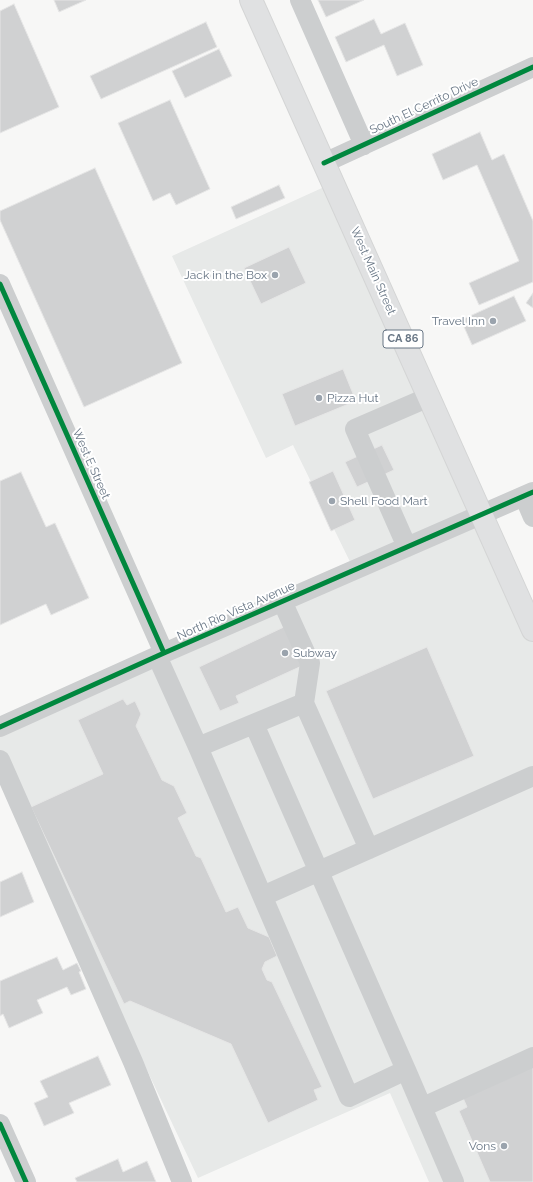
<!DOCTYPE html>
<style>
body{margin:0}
canvas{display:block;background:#f7f7f6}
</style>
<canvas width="533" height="1182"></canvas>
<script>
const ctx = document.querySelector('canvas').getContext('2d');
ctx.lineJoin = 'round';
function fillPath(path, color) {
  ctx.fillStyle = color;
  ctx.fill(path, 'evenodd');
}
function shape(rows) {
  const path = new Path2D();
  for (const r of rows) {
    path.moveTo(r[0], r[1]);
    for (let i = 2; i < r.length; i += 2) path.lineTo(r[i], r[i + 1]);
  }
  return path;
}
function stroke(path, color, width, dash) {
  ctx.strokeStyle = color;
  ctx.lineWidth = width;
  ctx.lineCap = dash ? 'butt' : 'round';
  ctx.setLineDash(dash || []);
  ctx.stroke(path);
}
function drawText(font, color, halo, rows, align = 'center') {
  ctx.font = font + ' Raleway,sans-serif';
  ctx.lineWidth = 4;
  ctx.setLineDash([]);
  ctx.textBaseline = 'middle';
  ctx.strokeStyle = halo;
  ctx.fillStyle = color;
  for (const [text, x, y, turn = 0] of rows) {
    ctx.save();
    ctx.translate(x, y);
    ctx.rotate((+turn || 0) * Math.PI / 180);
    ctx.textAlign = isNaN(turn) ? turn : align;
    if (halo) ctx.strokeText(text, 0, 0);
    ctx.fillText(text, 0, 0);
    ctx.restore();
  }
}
fillPath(shape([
 [333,183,533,624,533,1182,429,1182,390,1093,198,1178,0,759,0,727,354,570,293,445,266,458,172,256]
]), '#e7e9e8');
const building = shape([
 [54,0,86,0,59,12,54,0],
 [318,0,364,0,326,17,318,0],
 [14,4,59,107,0,133,0,11,14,4],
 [374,19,381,34,405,23,423,65,397,76,384,45,346,62,335,37,374,19],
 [206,22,217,47,101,99,90,76,206,22],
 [219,49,232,76,185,98,172,71,219,49],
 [170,100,210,189,176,205,170,193,153,201,118,123,170,100],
 [480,132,492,160,504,154,533,221,533,282,479,305,469,283,519,261,477,165,443,180,432,154,480,132],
 [95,168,182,363,84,407,0,220,0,211,95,168],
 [279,185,285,198,236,219,231,207,279,185],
 [289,247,306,283,261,304,244,268,289,247],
 [533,293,533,308,526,303,533,293],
 [514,296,526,321,472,345,461,320,514,296],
 [343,369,356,401,295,426,282,394,343,369],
 [382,445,394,470,357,487,345,462,382,445],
 [333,471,355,520,331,531,309,482,333,471],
 [21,472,46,527,55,523,89,598,51,615,46,604,0,625,0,481,21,472],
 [286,626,304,665,236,696,239,703,220,711,199,667,286,626],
 [427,647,474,756,373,799,326,691,427,647],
 [123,699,127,705,135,701,141,714,136,726,162,780,174,786,187,813,178,818,196,856,201,858,226,912,238,907,248,928,269,937,277,956,265,962,262,969,267,980,272,982,322,1087,314,1090,318,1100,268,1123,231,1044,130,1001,124,1004,31,807,103,774,78,720,123,699],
 [22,872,34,902,0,917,0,882,22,872],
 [57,957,63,970,77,963,81,971,79,972,86,989,71,995,67,987,37,1000,43,1013,9,1028,3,1014,0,1016,0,981,57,957],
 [98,1056,111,1085,69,1103,74,1113,44,1126,34,1103,48,1097,40,1081,98,1056],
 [533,1066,533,1182,490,1182,459,1111,467,1107,463,1098,533,1066],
 [118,1159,123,1172,147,1161,156,1182,77,1182,75,1178,118,1159]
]);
fillPath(building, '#d0d1d2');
stroke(building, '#e6e6e6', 1);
const highway = shape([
 [251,0,533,630]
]);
stroke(highway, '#d4d5d5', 24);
stroke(shape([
 [300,0,364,145],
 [324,163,533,67],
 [0,284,164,653],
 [524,496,533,517],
 [407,547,355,429,429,397],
 [157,656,198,747,349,1097,406,1070,454,1182],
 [304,703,369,849],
 [254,724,406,1070],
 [0,727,164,653,533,492],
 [198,747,304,703,310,663,282,601],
 [0,760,133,1062,182,1182],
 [263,896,533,776],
 [423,1107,533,1057],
 [0,1124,26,1182]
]), '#cccecf', 20);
stroke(highway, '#e0e1e2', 22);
stroke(shape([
 [324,163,533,67],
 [0,284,164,653],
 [0,727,164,653,533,492],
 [0,1124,26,1182]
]), '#00873e', 5);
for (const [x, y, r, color] of [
 [275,275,4,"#9aa3ad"],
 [493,321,4,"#9aa3ad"],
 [319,398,4,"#9aa3ad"],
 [332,501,4,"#9aa3ad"],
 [285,653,4,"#9aa3ad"],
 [504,1146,4,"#9aa3ad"]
]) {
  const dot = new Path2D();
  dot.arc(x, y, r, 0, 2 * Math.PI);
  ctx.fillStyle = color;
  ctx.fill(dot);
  stroke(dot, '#fff', 1.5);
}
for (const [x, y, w] of [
 [403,339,40]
]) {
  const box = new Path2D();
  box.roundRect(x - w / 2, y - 9, w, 18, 3);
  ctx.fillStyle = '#fff';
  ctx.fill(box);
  stroke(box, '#687685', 1);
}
drawText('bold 11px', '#687685', null, [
 ["CA 86",403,339]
]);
drawText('12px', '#687685', '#fff', [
 ["South El Cerrito Drive",424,106,-25],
 ["West Main Street",373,271,66],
 ["West E Street",91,464,66],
 ["North Rio Vista Avenue",236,611,-24]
]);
drawText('12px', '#687685', '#fff', [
 ["Jack in the Box",267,275],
 ["Travel Inn",485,321],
 ["Pizza Hut",327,398,"left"],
 ["Shell Food Mart",340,501,"left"],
 ["Subway",293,653,"left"],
 ["Vons",496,1146]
], 'right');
</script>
